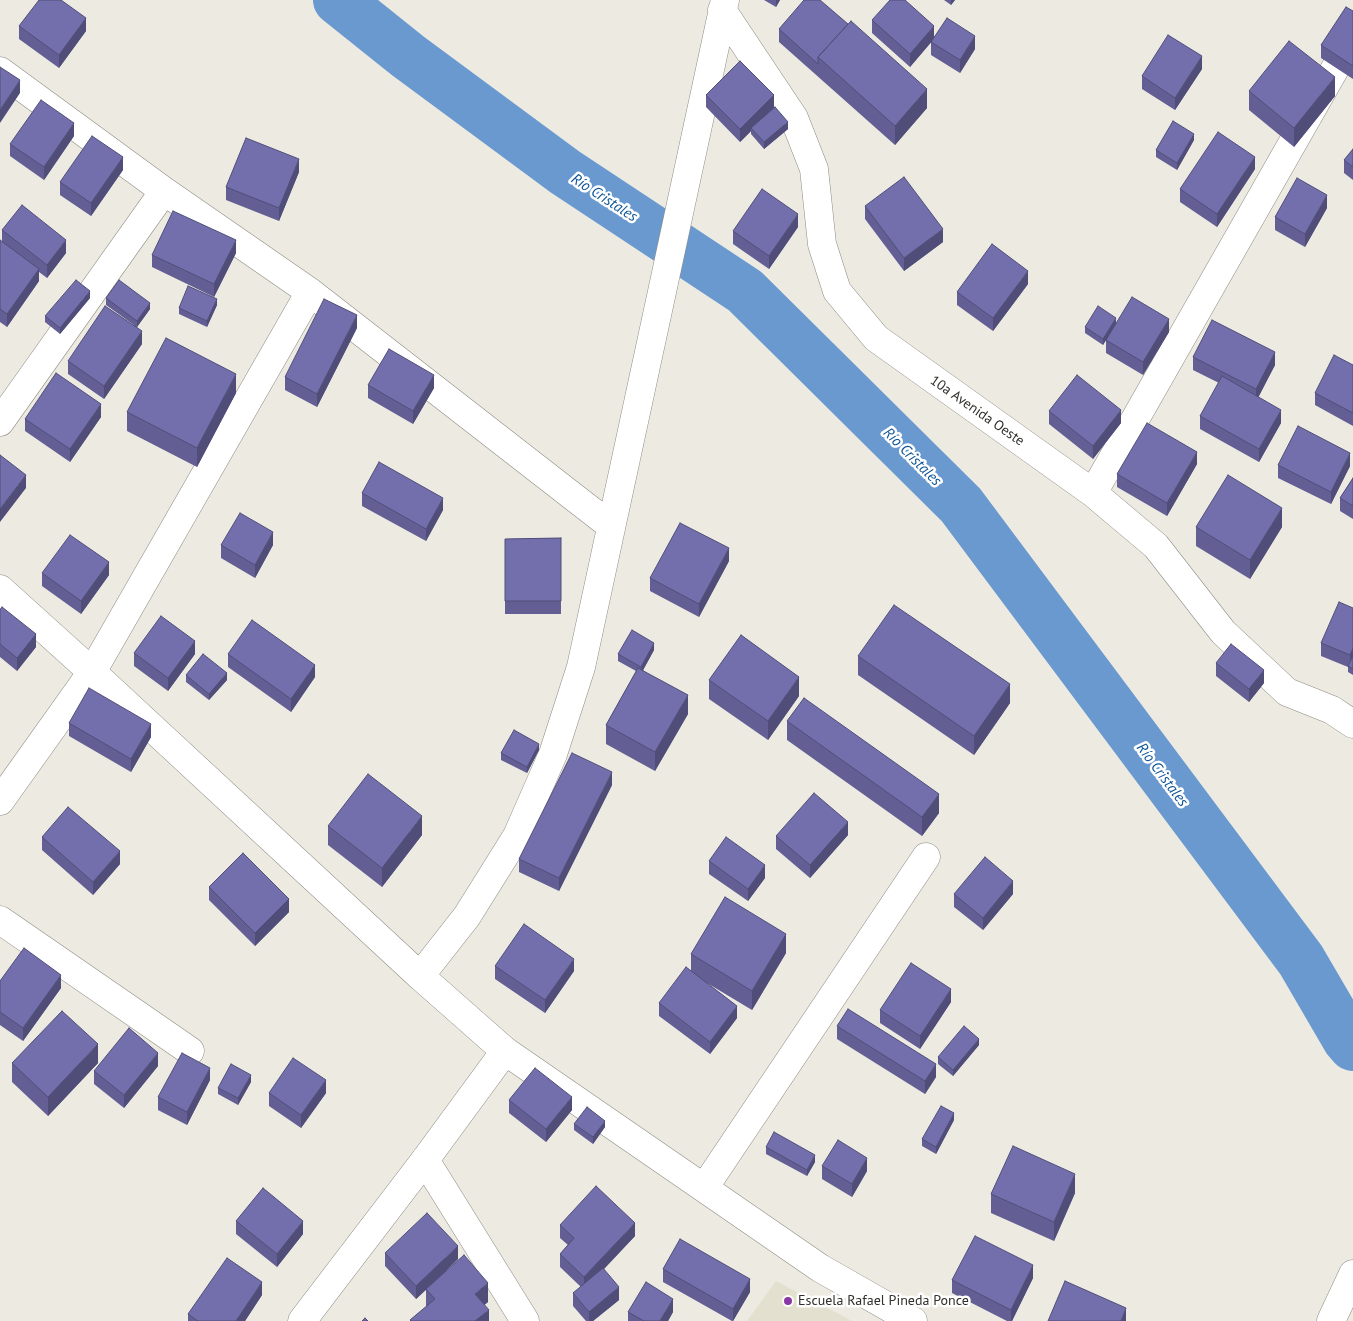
<!DOCTYPE html>
<meta charset="utf-8">
<style>
body{margin:0}
canvas{display:block;background:#eceae1}
</style>
<canvas width="1353" height="1321"></canvas>
<script>
const ctx = document.querySelector('canvas').getContext('2d');
ctx.lineJoin = 'round';
function fillPath(path, color) {
  ctx.fillStyle = color;
  ctx.fill(path, 'evenodd');
}
function shape(rows) {
  const path = new Path2D();
  for (const r of rows) {
    path.moveTo(r[0], r[1]);
    for (let i = 2; i < r.length; i += 2) path.lineTo(r[i], r[i + 1]);
  }
  return path;
}
function stroke(path, color, width, dash) {
  ctx.strokeStyle = color;
  ctx.lineWidth = width;
  ctx.lineCap = dash ? 'butt' : 'round';
  ctx.setLineDash(dash || []);
  ctx.stroke(path);
}
function drawText(font, color, halo, rows, align = 'center') {
  ctx.font = font + ' "PT Sans",sans-serif';
  ctx.lineWidth = 5;
  ctx.setLineDash([]);
  ctx.textBaseline = 'middle';
  ctx.strokeStyle = halo;
  ctx.fillStyle = color;
  for (const [text, x, y, turn = 0] of rows) {
    ctx.save();
    ctx.translate(x, y);
    ctx.rotate((+turn || 0) * Math.PI / 180);
    ctx.textAlign = isNaN(turn) ? turn : align;
    if (halo) ctx.strokeText(text, 0, 0);
    ctx.fillText(text, 0, 0);
    ctx.restore();
  }
}
fillPath(shape([
 [776,1281,852,1321,747,1321]
]), '#e4e0cf');
stroke(shape([
 [338,0,408,56,565,172,745,291,961,505,1301,960,1347,1039,1353,1046]
]), '#6a99cf', 50);
const minor = shape([
 [722,10,794,118,814,169,822,244,837,291,876,338,1093,493,1156,546,1223,632,1287,692,1332,710,1353,724],
 [0,71,164,191,310,292],
 [0,422,164,191],
 [1093,493,1353,37],
 [0,801,92,672,310,292,611,526],
 [0,920,190,1051],
 [420,976,467,916,517,836,553,754,581,667,725,0],
 [505,1051,820,1268,913,1321],
 [704,1188,926,857],
 [302,1321,425,1160],
 [1331,1321,1353,1274]
]);
const tertiary = shape([
 [0,589,92,672,420,976,505,1051,425,1160,525,1321]
]);
stroke(minor, '#8d8b82', 29);
stroke(tertiary, '#8d8b82', 29);
stroke(minor, '#fff', 28);
stroke(tertiary, '#fff', 28);
fillPath(shape([
 [764,0,780,0,776,7],
 [944,0,955,0,951,5],
 [1353,11,1353,79,1321,58,1321,45],
 [872,20,934,37,975,49,960,73,931,55,931,42,910,67,872,33],
 [19,26,86,31,59,68,19,39],
 [779,29,927,108,895,145,779,42],
 [1202,69,1175,110,1142,89,1142,76],
 [1249,91,1335,96,1294,147,1249,110],
 [706,95,774,108,788,129,764,149,751,134,751,131,740,142,706,107],
 [74,136,44,180,10,156,10,144],
 [1194,140,1177,170,1156,157,1156,150],
 [1353,149,1353,180,1344,173,1344,160],
 [1255,169,1217,227,1180,202,1180,189],
 [123,170,91,216,60,195,60,182],
 [299,172,279,221,226,200,226,187],
 [865,206,943,242,904,271,865,219],
 [1327,208,1305,247,1275,230,1275,217],
 [798,227,769,269,733,244,733,231],
 [2,230,66,253,47,278,39,272,39,281,7,327,0,322,0,240,2,242],
 [236,253,214,297,152,267,152,255],
 [1028,284,993,331,957,305,957,292],
 [90,298,60,334,45,322,45,316],
 [106,298,150,309,137,327,142,344,104,399,68,374,68,361,134,325,106,305],
 [217,305,207,327,179,314,179,308],
 [1116,323,1169,332,1143,375,1106,353,1106,340,1103,345,1085,333,1085,327],
 [357,328,317,407,285,390,285,377],
 [1193,357,1275,365,1258,397,1281,423,1259,462,1200,429,1200,416,1219,383,1193,370],
 [1353,365,1353,426,1315,405,1315,393],
 [368,385,434,388,413,424,368,398],
 [236,393,197,467,127,431,127,412],
 [1049,411,1121,423,1093,459,1049,424],
 [101,417,70,462,25,431,25,419],
 [1197,464,1167,516,1117,487,1117,474],
 [1278,465,1350,466,1331,504,1278,478],
 [1353,478,1353,519,1340,511,1340,498],
 [362,493,443,510,426,541,362,506],
 [1196,527,1282,527,1250,579,1196,546],
 [561,538,561,614,505,614,505,539],
 [221,545,273,545,255,578,221,558],
 [729,561,699,617,650,591,650,578],
 [42,573,109,575,81,614,42,586],
 [1353,608,1353,675,1348,672,1348,667,1321,656,1321,643],
 [0,610,36,647,17,671,0,657],
 [654,650,643,670,688,714,655,771,606,744,606,725,636,671,618,661,618,654],
 [134,653,195,654,168,691,134,666],
 [228,654,315,677,291,712,228,667],
 [858,656,1010,703,974,755,858,675],
 [1216,663,1264,683,1249,702,1216,676],
 [186,675,227,680,209,700,186,682],
 [709,680,799,696,768,740,709,699],
 [787,721,939,813,922,836,787,740],
 [69,723,151,737,131,772,69,736],
 [539,750,527,773,501,760,501,753],
 [612,785,559,891,519,872,519,859],
 [328,826,422,835,382,887,328,845],
 [848,835,810,878,776,849,776,836],
 [42,837,120,864,93,895,42,850],
 [709,861,765,878,748,901,709,874],
 [209,887,289,912,255,946,209,900],
 [954,894,1013,894,983,930,954,907],
 [786,953,752,1010,707,983,737,1018,710,1054,659,1016,659,1003,691,971,691,954],
 [495,966,574,971,545,1013,495,979],
 [0,981,61,988,23,1041,0,1025],
 [951,1002,920,1049,880,1023,880,1010],
 [837,1026,936,1077,925,1094,837,1039],
 [979,1045,953,1076,938,1064,938,1057],
 [12,1063,98,1063,48,1116,12,1082],
 [158,1066,124,1108,94,1084,94,1071],
 [210,1080,187,1125,158,1110,158,1097],
 [251,1082,238,1105,218,1094,218,1088],
 [269,1093,326,1093,301,1128,269,1106],
 [509,1100,572,1110,546,1142,509,1113],
 [954,1120,936,1154,922,1146,922,1139],
 [574,1124,605,1127,593,1144,574,1130],
 [766,1147,815,1162,807,1176,766,1154],
 [822,1166,867,1171,852,1197,822,1179],
 [1075,1193,1054,1241,991,1213,991,1194],
 [236,1221,303,1234,277,1267,236,1234],
 [560,1225,635,1236,604,1269,619,1300,593,1321,586,1321,573,1306,573,1293,581,1287,560,1267,560,1254,568,1245,560,1238],
 [385,1253,458,1259,444,1273,488,1302,484,1305,489,1321,410,1321,426,1307,426,1290,416,1299,385,1266],
 [663,1269,750,1292,733,1321,732,1321,663,1282],
 [1033,1278,1012,1321,1007,1321,952,1293,952,1280],
 [262,1295,245,1321,188,1321,188,1314],
 [628,1312,673,1312,668,1321,628,1321]
]), '#635f95');
fillPath(shape([
 [776,0,780,0,776,7],
 [951,0,955,0,951,5],
 [86,18,86,31,59,68,59,55],
 [934,26,934,39,910,67,910,54],
 [975,36,975,49,960,73,960,60],
 [1202,56,1202,69,1175,110,1175,98],
 [1335,77,1335,96,1294,147,1294,128],
 [20,80,20,93,0,123,0,110],
 [927,89,927,108,895,145,895,126],
 [774,95,774,108,751,128,751,131,740,142,740,129],
 [788,122,788,129,764,149,764,142],
 [74,123,74,136,44,180,44,167],
 [1194,134,1194,140,1177,170,1177,163],
 [123,157,123,170,91,216,91,203],
 [1255,157,1255,169,1217,227,1217,214],
 [299,159,299,172,279,221,279,208],
 [1327,195,1327,208,1305,247,1305,234],
 [798,214,798,227,769,269,769,256],
 [943,229,943,242,904,271,904,258],
 [66,240,66,253,47,278,47,265],
 [236,240,236,253,214,297,214,284],
 [39,269,39,281,7,327,7,314],
 [1028,271,1028,284,993,331,993,318],
 [90,291,90,298,60,334,60,328],
 [217,299,217,305,207,327,207,321],
 [150,303,150,309,137,327,137,321],
 [357,315,357,328,317,407,317,394],
 [1116,318,1116,324,1103,345,1103,339],
 [1169,319,1169,332,1143,375,1143,362],
 [142,331,142,344,104,399,104,386],
 [1275,352,1275,365,1256,402,1256,389],
 [236,374,236,393,197,467,197,448],
 [434,375,434,388,413,424,413,411],
 [101,404,101,417,70,462,70,449],
 [1121,410,1121,423,1093,459,1093,446],
 [1281,410,1281,423,1259,462,1259,449],
 [1197,452,1197,464,1167,516,1167,503],
 [1350,453,1350,466,1331,504,1331,492],
 [26,475,26,488,0,522,0,509],
 [443,498,443,510,426,541,426,529],
 [1282,508,1282,527,1250,579,1250,560],
 [273,532,273,545,255,578,255,565],
 [729,548,729,561,699,617,699,604],
 [109,562,109,575,81,614,81,601],
 [36,634,36,647,17,671,17,658],
 [195,641,195,654,168,691,168,678],
 [654,643,654,650,641,674,641,667],
 [1353,648,1353,660,1350,668,1350,655],
 [315,665,315,677,291,712,291,699],
 [1264,670,1264,683,1249,702,1249,689],
 [227,673,227,680,209,700,209,694],
 [799,677,799,696,768,740,768,721],
 [1010,684,1010,703,974,755,974,736],
 [688,695,688,714,655,771,655,752],
 [151,724,151,737,131,772,131,759],
 [539,744,539,750,527,773,527,767],
 [612,772,612,785,559,891,559,878],
 [939,794,939,813,922,836,922,817],
 [422,816,422,835,382,887,382,868],
 [848,822,848,835,810,878,810,865],
 [120,851,120,864,93,895,93,882],
 [765,865,765,878,748,901,748,889],
 [1013,881,1013,894,983,930,983,918],
 [289,899,289,912,255,946,255,933],
 [786,934,786,953,752,1010,752,991],
 [574,959,574,971,545,1013,545,1000],
 [61,975,61,988,23,1041,23,1028],
 [951,989,951,1002,920,1049,920,1036],
 [737,1006,737,1018,710,1054,710,1042],
 [979,1039,979,1045,953,1076,953,1070],
 [98,1044,98,1063,48,1116,48,1097],
 [158,1053,158,1066,124,1108,124,1095],
 [936,1064,936,1077,925,1094,925,1081],
 [210,1068,210,1080,187,1125,187,1112],
 [251,1075,251,1082,238,1105,238,1098],
 [326,1080,326,1093,301,1128,301,1115],
 [572,1097,572,1110,546,1142,546,1129],
 [954,1113,954,1120,936,1154,936,1147],
 [605,1121,605,1127,593,1144,593,1137],
 [815,1155,815,1162,807,1176,807,1170],
 [867,1158,867,1171,852,1197,852,1184],
 [1075,1174,1075,1193,1054,1241,1054,1222],
 [303,1221,303,1234,277,1267,277,1254],
 [635,1223,635,1236,584,1290,584,1277],
 [458,1246,458,1259,416,1299,416,1286],
 [1033,1265,1033,1278,1012,1321,1011,1321,1011,1310],
 [750,1279,750,1292,733,1321,733,1309],
 [262,1282,262,1295,245,1321,236,1321],
 [488,1283,488,1302,475,1313,475,1294],
 [619,1287,619,1300,593,1321,589,1321,589,1312],
 [673,1299,673,1312,668,1321,660,1321],
 [1126,1308,1126,1321,1121,1321],
 [489,1310,489,1321,475,1321]
]), '#504e79');
const building = shape([
 [39,0,61,0,86,18,59,55,19,26,39,0],
 [804,0,820,0,848,24,818,57,818,64,779,29,804,0],
 [890,0,905,0,934,26,910,54,872,20,890,0],
 [1346,7,1353,11,1353,66,1321,45,1346,7],
 [947,18,975,36,960,60,931,42,947,18],
 [851,21,927,89,895,126,818,57,851,21],
 [1168,35,1202,56,1175,98,1142,76,1168,35],
 [1289,41,1335,77,1294,128,1249,91,1289,41],
 [740,61,774,95,740,129,706,95,740,61],
 [0,67,20,80,0,110,0,67],
 [41,100,74,123,44,167,10,144,41,100],
 [775,107,788,122,764,142,751,128,775,107],
 [1173,121,1194,134,1177,163,1156,150,1173,121],
 [1218,132,1255,157,1217,214,1180,189,1218,132],
 [92,136,123,157,91,203,60,182,92,136],
 [246,138,299,159,279,208,226,187,246,138],
 [1353,149,1353,167,1344,160,1353,149],
 [904,177,943,229,904,258,865,206,904,177],
 [1297,178,1327,195,1305,234,1275,217,1297,178],
 [762,189,798,214,769,256,733,231,762,189],
 [22,205,66,240,47,265,2,230,22,205],
 [173,211,236,240,214,284,152,255,173,211],
 [0,240,39,269,7,314,0,309,0,240],
 [992,244,1028,271,993,318,957,292,992,244],
 [76,280,90,291,60,328,45,316,76,280],
 [119,280,150,303,137,321,106,298,119,280],
 [188,286,217,299,207,321,179,308,188,286],
 [1132,297,1169,319,1143,362,1106,340,1132,297],
 [324,299,357,315,317,394,285,377,324,299],
 [105,306,142,331,104,386,68,361,105,306],
 [1098,306,1116,318,1103,339,1085,327,1098,306],
 [1212,320,1275,352,1256,389,1193,357,1212,320],
 [166,338,236,374,197,448,127,412,166,338],
 [389,349,434,375,413,411,368,385,389,349],
 [1334,355,1353,365,1353,413,1315,393,1334,355],
 [56,373,101,404,70,449,25,419,56,373],
 [1077,375,1121,410,1093,446,1049,411,1077,375],
 [1222,376,1281,410,1259,449,1200,416,1222,376],
 [1147,423,1197,452,1167,503,1117,474,1147,423],
 [1298,426,1350,453,1331,492,1278,465,1298,426],
 [0,455,26,475,0,509,0,455],
 [379,462,443,498,426,529,362,493,379,462],
 [1228,475,1282,508,1250,560,1196,527,1228,475],
 [1353,478,1353,506,1340,498,1353,478],
 [240,513,273,532,255,565,221,545,240,513],
 [680,523,729,548,699,604,650,578,680,523],
 [70,535,109,562,81,601,42,573,70,535],
 [561,538,561,601,505,601,505,539,561,538],
 [1339,602,1353,608,1353,648,1350,655,1321,643,1339,602],
 [894,605,1010,684,974,736,858,656,894,605],
 [2,607,36,634,17,658,0,644,0,610,2,607],
 [161,616,195,641,168,678,134,653,161,616],
 [252,620,315,665,291,699,228,654,252,620],
 [632,630,654,643,641,667,618,654,632,630],
 [741,635,799,677,768,721,709,680,741,635],
 [1231,644,1264,670,1249,689,1216,663,1231,644],
 [203,654,227,673,209,694,186,675,203,654],
 [1353,656,1353,669,1348,666,1353,656],
 [638,668,688,695,655,752,606,725,638,668],
 [89,688,151,724,131,759,69,723,89,688],
 [804,698,939,794,922,817,787,721,804,698],
 [514,730,539,744,527,767,501,753,514,730],
 [572,753,612,772,559,878,519,859,572,753],
 [368,774,422,816,382,868,328,826,368,774],
 [814,793,848,822,810,865,776,836,814,793],
 [68,807,120,851,93,882,42,837,68,807],
 [726,837,765,865,748,889,709,861,726,837],
 [243,853,289,899,255,933,209,887,243,853],
 [985,857,1013,881,983,918,954,894,985,857],
 [725,897,786,934,752,991,691,954,725,897],
 [524,924,574,959,545,1000,495,966,524,924],
 [24,948,61,975,23,1028,0,1012,0,981,24,948],
 [911,963,951,989,920,1036,880,1010,911,963],
 [686,967,737,1006,710,1042,659,1003,686,967],
 [848,1009,936,1064,925,1081,837,1026,848,1009],
 [62,1011,98,1044,48,1097,12,1063,62,1011],
 [964,1026,979,1039,953,1070,938,1057,964,1026],
 [129,1028,158,1053,124,1095,94,1071,129,1028],
 [182,1053,210,1068,187,1112,158,1097,182,1053],
 [293,1058,326,1080,301,1115,269,1093,293,1058],
 [231,1064,251,1075,238,1098,218,1088,231,1064],
 [535,1068,572,1097,546,1129,509,1100,535,1068],
 [941,1106,954,1113,936,1147,922,1139,941,1106],
 [587,1107,605,1121,593,1137,574,1124,587,1107],
 [774,1132,815,1155,807,1170,766,1147,774,1132],
 [838,1140,867,1158,852,1184,822,1166,838,1140],
 [1013,1146,1075,1174,1054,1222,991,1194,1013,1146],
 [596,1186,635,1223,584,1277,560,1254,574,1238,560,1225,596,1186],
 [263,1188,303,1221,277,1254,236,1221,263,1188],
 [427,1213,458,1246,416,1286,385,1253,427,1213],
 [975,1236,1033,1265,1011,1310,952,1280,975,1236],
 [680,1239,750,1279,733,1309,663,1269,680,1239],
 [464,1255,488,1283,475,1294,489,1310,475,1321,411,1321,410,1320,435,1299,426,1289,464,1255],
 [227,1258,262,1282,236,1321,198,1321,188,1314,227,1258],
 [603,1268,619,1287,589,1312,573,1293,603,1268],
 [1065,1281,1126,1308,1121,1321,1048,1321,1065,1281],
 [646,1282,673,1299,660,1321,644,1321,628,1312,646,1282],
 [365,1318,368,1321,362,1321,365,1318]
]);
fillPath(building, '#736fad');
stroke(building, '#504e79', 1);
for (const [x, y, r, color] of [
 [788,1301,5,"#8937a6"]
]) {
  const dot = new Path2D();
  dot.arc(x, y, r, 0, 2 * Math.PI);
  ctx.fillStyle = color;
  ctx.fill(dot);
  stroke(dot, '#fff', 2);
}
drawText('14px', '#302f2b', '#fff', [
 ["10a Avenida Oeste",977,411,35]
]);
drawText('14px', '#302f2b', '#fff', [
 ["Escuela Rafael Pineda Ponce",798,1301]
], 'left');
drawText('italic 15px', '#0d5496', '#fff', [
 ["Río Cristales",604,198,33],
 ["Río Cristales",912,457,45],
 ["Río Cristales",1162,775,53]
]);
</script>
